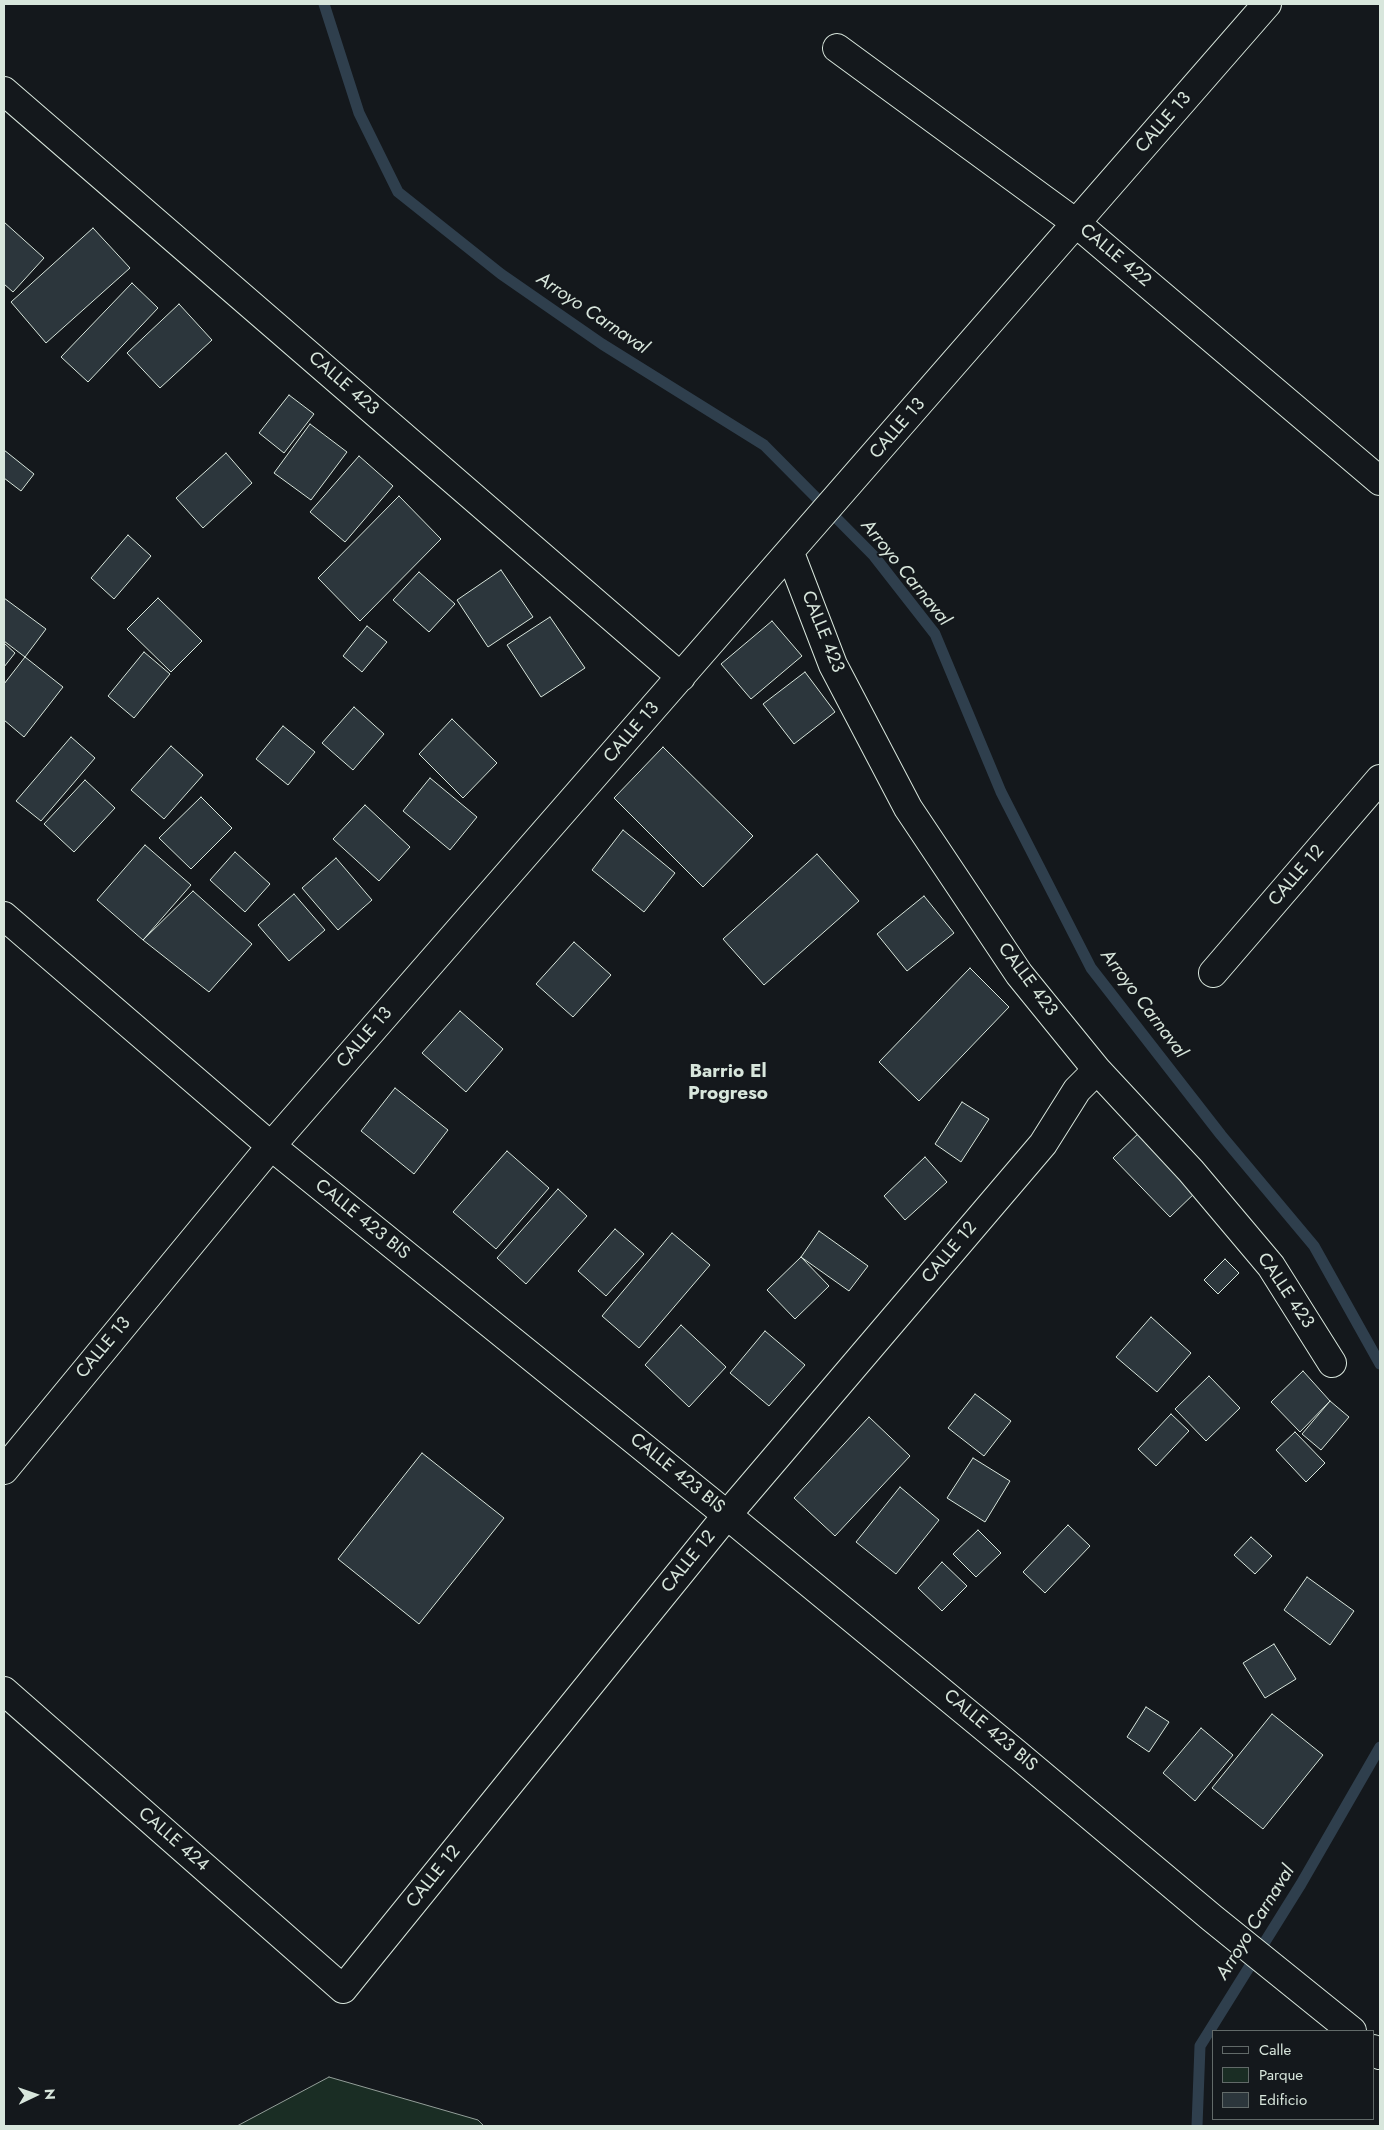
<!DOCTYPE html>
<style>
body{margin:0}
#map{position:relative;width:1384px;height:2130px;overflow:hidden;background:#14181c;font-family:Jost,sans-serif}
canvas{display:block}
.frame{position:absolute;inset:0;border:5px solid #d8e6dc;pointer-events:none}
.legend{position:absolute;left:1212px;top:2030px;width:162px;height:90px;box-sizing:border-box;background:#14181c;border:1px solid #626a69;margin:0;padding:6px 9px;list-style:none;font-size:15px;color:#d8e6dc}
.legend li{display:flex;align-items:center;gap:10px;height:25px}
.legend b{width:25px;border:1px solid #626a69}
.north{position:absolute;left:10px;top:2070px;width:50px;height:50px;-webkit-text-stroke:4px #14181c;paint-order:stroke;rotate:87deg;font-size:14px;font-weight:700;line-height:20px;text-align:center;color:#d8e6dc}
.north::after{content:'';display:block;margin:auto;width:18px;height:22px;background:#d8e6dc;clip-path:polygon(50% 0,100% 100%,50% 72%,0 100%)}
</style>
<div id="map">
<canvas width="1384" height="2130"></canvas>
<div class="frame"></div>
<ul class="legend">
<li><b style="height:6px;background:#14181c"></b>Calle</li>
<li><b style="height:14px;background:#1a2d24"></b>Parque</li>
<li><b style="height:14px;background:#2c363c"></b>Edificio</li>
</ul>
<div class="north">N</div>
</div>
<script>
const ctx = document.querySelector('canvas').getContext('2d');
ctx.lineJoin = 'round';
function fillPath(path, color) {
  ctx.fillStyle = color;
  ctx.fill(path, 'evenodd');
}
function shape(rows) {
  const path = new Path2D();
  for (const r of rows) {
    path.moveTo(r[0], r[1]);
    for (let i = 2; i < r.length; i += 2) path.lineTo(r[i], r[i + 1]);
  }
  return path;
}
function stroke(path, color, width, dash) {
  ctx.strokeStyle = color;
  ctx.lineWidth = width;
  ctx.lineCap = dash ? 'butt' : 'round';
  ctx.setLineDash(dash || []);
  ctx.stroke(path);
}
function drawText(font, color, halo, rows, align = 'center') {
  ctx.font = font + ' Jost,sans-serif';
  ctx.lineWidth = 4;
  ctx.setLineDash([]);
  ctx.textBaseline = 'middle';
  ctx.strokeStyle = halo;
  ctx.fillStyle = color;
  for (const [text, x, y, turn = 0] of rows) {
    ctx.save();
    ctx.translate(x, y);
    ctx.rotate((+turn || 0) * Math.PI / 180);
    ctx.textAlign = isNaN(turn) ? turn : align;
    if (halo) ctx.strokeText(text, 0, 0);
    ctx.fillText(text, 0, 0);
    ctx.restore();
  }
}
const green = shape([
 [329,2077,478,2120,484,2126,237,2126,329,2077]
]);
fillPath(green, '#1a2d24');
stroke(green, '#939e99', 1);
stroke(shape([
 [324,4,359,113,398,192,501,274,602,344,764,445,874,556,935,634,1001,792,1091,968,1221,1135,1314,1246,1380,1364],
 [1197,2126,1200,2046,1301,1884,1380,1747]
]), '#2f3f4d', 11);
const building = shape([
 [4,222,44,258,13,292,4,284,4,222],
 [93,228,130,268,46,343,11,302,93,228],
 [132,283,158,308,88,382,61,357,132,283],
 [179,304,212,340,160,388,127,353,179,304],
 [289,395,314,414,284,453,259,433,289,395],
 [310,424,347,452,311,500,274,473,310,424],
 [4,450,34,474,21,491,4,478,4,450],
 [226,453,252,483,203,528,176,498,226,453],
 [359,456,393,486,345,542,310,512,359,456],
 [399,496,441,539,360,621,318,578,399,496],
 [128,535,151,556,114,599,91,578,128,535],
 [501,570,533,617,488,647,457,600,501,570],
 [419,572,455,604,429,632,393,600,419,572],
 [4,598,46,629,25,657,4,641,4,598],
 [158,598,202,641,171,672,127,629,158,598],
 [550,617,585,668,541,697,507,645,550,617],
 [772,621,802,656,751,699,721,664,772,621],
 [367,626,387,642,362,672,343,656,367,626],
 [4,643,15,653,4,667,4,643],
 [144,652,170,674,134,718,108,696,144,652],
 [25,657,63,687,24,737,4,720,4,684,25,657],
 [805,672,835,712,794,744,763,704,805,672],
 [354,707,384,734,353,770,322,743,354,707],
 [452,719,497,763,463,798,419,754,452,719],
 [283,726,315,752,288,785,256,759,283,726],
 [71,737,95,758,41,821,16,801,71,737],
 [171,746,203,775,164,819,131,790,171,746],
 [663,747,753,836,703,887,614,798,663,747],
 [430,778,477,817,450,850,403,811,430,778],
 [85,780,115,808,74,852,44,824,85,780],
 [201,797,232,828,191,869,159,838,201,797],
 [365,805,410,847,379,881,333,839,365,805],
 [623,830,675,873,644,912,592,870,623,830],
 [145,845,191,885,143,940,97,900,145,845],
 [235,852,270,884,245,912,210,880,235,852],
 [817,854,859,901,764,985,723,939,817,854],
 [336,858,372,900,338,930,302,888,336,858],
 [193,891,252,944,209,992,143,940,193,891],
 [294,894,325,930,289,961,258,925,294,894],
 [924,896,954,933,907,971,877,934,924,896],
 [574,942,611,975,573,1017,536,984,574,942],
 [970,968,1009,1007,919,1101,879,1062,970,968],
 [460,1011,503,1049,466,1092,422,1053,460,1011],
 [395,1088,448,1130,414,1174,361,1131,395,1088],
 [962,1102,989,1119,961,1162,935,1144,962,1102],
 [1143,1129,1199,1189,1170,1217,1113,1158,1143,1129],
 [507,1151,549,1188,496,1249,453,1212,507,1151],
 [925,1157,947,1182,905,1220,884,1196,925,1157],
 [558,1189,587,1216,526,1284,497,1258,558,1189],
 [615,1229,644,1254,606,1296,578,1271,615,1229],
 [819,1231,868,1266,849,1291,801,1257,819,1231],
 [672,1233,710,1265,639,1348,602,1316,672,1233],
 [801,1257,829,1286,795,1319,767,1290,801,1257],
 [1225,1259,1239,1273,1218,1294,1204,1280,1225,1259],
 [1151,1317,1191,1353,1157,1392,1116,1357,1151,1317],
 [681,1325,726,1367,689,1407,645,1365,681,1325],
 [765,1331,805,1365,769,1406,730,1373,765,1331],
 [1303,1371,1330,1401,1300,1432,1271,1402,1303,1371],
 [1209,1376,1240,1408,1206,1441,1175,1409,1209,1376],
 [975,1394,1011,1421,984,1456,948,1428,975,1394],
 [1330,1401,1349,1417,1321,1450,1302,1434,1330,1401],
 [1171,1414,1189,1431,1156,1466,1138,1449,1171,1414],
 [869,1417,910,1456,835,1536,794,1498,869,1417],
 [1295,1432,1325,1463,1306,1482,1276,1450,1295,1432],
 [422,1453,504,1518,419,1624,338,1559,422,1453],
 [973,1458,1010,1481,985,1522,947,1498,973,1458],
 [900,1487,939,1520,896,1574,856,1542,900,1487],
 [1068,1525,1090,1546,1045,1593,1023,1572,1068,1525],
 [978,1530,1001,1553,976,1577,953,1554,978,1530],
 [1251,1537,1272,1556,1255,1574,1234,1555,1251,1537],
 [942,1562,967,1586,942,1611,918,1588,942,1562],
 [1307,1577,1354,1611,1330,1645,1284,1610,1307,1577],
 [1274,1644,1296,1679,1265,1698,1243,1663,1274,1644],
 [1146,1707,1169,1722,1149,1752,1127,1737,1146,1707],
 [1272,1714,1323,1755,1263,1829,1212,1788,1272,1714],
 [1201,1728,1233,1755,1195,1801,1163,1773,1201,1728]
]);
fillPath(building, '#2c363c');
stroke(building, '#d8e6dc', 1);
const street = shape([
 [837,48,1076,223,1380,481],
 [4,91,681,677],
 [790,553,833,665,908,808,1019,974,1097,1070,1191,1171,1271,1266,1332,1363],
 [4,916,271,1146,727,1515,1018,1755,1212,1918,1352,2031],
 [1213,973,1380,779],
 [4,1470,271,1146,1267,4],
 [4,1691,343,1989,727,1515,1043,1144,1077,1090,1097,1070],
 [1373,2049,1380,2055]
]);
stroke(street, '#d8e6dc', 30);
stroke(street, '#14181c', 28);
drawText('18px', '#d8e6dc', '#14181c', [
 ["CALLE 13",1164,123,-49],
 ["CALLE 422",1115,256,40],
 ["CALLE 423",343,384,41],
 ["CALLE 13",898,429,-49],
 ["CALLE 423",822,632,68],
 ["CALLE 13",632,733,-49],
 ["CALLE 12",1297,876,-49],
 ["CALLE 423",1027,980,53],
 ["CALLE 13",365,1038,-49],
 ["CALLE 423 BIS",362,1220,39],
 ["CALLE 12",950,1253,-50],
 ["CALLE 423",1285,1291,56],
 ["CALLE 13",104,1348,-50],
 ["CALLE 423 BIS",677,1474,39],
 ["CALLE 12",689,1562,-51],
 ["CALLE 423 BIS",990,1731,40],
 ["CALLE 424",173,1840,41],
 ["CALLE 12",434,1877,-51]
]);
drawText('italic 19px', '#d8e6dc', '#14181c', [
 ["Arroyo Carnaval",592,314,34],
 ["Arroyo Carnaval",905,573,51],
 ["Arroyo Carnaval",1143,1004,53],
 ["Arroyo Carnaval",1256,1923,-58]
]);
drawText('bold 19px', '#d8e6dc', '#14181c', [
 ["Barrio El",728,1072],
 ["Progreso",728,1094]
]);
</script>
